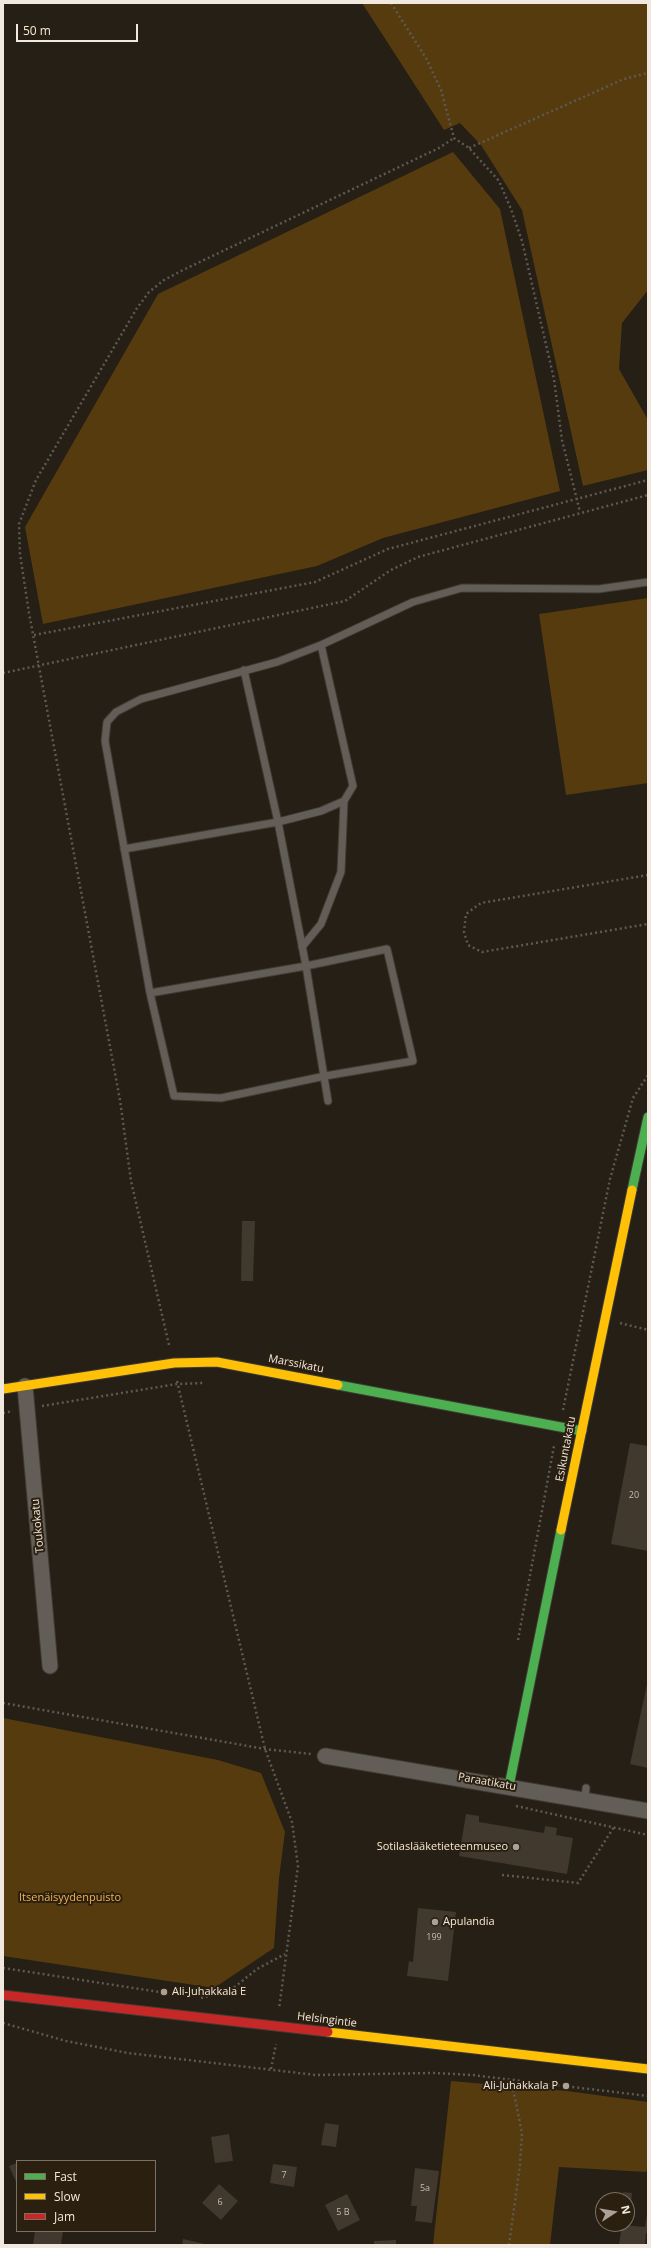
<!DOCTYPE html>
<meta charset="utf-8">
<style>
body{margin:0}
#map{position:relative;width:651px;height:2248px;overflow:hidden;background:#251f16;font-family:"Open Sans",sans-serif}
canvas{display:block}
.frame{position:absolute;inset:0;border:4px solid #f1e9df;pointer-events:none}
.legend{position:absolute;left:16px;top:2160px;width:140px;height:72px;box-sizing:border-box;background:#2b2010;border:1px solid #7a7063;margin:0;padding:5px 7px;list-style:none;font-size:12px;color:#f1e9df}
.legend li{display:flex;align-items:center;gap:8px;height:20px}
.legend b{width:20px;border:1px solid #7a7063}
.north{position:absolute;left:595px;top:2192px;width:40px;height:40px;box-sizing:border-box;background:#2b2010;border:1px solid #7a7063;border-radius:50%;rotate:78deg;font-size:11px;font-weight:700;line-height:16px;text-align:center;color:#f1e9df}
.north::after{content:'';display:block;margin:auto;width:14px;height:18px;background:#aaa299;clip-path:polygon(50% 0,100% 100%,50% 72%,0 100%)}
.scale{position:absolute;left:16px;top:24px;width:122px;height:18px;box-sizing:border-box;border:2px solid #f1e9df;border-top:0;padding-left:5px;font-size:12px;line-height:14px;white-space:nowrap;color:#f1e9df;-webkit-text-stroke:3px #2b2010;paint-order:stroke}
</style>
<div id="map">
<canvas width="651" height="2248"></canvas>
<div class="frame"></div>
<ul class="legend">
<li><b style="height:5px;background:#4caf50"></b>Fast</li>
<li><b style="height:5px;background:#ffc107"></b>Slow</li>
<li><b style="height:5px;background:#c62828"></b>Jam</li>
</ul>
<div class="north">N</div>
<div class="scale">50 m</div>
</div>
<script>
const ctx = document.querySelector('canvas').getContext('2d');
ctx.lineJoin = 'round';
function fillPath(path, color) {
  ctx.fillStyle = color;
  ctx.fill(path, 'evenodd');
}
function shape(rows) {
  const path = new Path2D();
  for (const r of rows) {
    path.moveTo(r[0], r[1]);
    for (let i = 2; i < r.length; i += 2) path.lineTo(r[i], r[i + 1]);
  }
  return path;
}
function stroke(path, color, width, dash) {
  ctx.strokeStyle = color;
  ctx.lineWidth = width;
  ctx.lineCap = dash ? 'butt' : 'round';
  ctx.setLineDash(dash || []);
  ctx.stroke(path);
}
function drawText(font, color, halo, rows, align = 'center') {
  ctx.font = font + ' "Open Sans",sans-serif';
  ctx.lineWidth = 4;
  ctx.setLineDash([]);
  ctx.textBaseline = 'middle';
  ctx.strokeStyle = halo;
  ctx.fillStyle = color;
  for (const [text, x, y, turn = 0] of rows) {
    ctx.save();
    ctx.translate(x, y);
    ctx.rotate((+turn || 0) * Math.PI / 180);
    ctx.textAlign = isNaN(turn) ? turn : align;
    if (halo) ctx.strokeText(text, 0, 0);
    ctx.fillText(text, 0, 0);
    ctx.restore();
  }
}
fillPath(shape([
 [362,3,648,3,648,290,622,323,619,369,648,420,648,470,583,486,522,210,481,145,460,123,444,130],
 [453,152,500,209,560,491,383,538,317,566,43,624,25,527,158,294],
 [648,598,648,783,566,795,539,614],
 [3,1718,218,1760,261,1773,285,1832,279,1878,274,1948,214,1988,3,1956],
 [451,2081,567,2091,648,2102,648,2167,646,2172,559,2167,550,2245,433,2245]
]), '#563b0f');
fillPath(shape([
 [242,1221,255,1221,253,1281,241,1281],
 [630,1443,648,1446,648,1551,611,1544],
 [647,1684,648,1684,648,1768,630,1764],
 [466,1814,479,1816,479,1822,544,1833,545,1826,557,1828,556,1835,573,1838,567,1874,459,1856],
 [418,1908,456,1912,448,1981,407,1976,409,1961,413,1962],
 [325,2123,339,2125,336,2147,321,2145],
 [229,2134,233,2161,215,2163,211,2137],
 [17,2163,17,2184,9,2166],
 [273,2164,297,2167,294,2187,270,2183],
 [415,2168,439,2171,432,2223,415,2221,417,2206,411,2206],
 [219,2184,238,2201,221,2220,202,2203],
 [623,2192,632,2193,631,2203,622,2200],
 [347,2194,360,2220,338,2231,325,2205],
 [647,2214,648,2233,646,2233,645,2245,619,2245,622,2225,645,2227],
 [35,2231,63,2231,61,2245,33,2245],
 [183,2239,205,2244,205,2245,182,2245],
 [396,2240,396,2245,374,2245,374,2241]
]), '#41392d');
const lane = shape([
 [244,670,278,822,306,966,328,1101],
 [124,849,278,822,321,811,344,801,353,786,321,645],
 [302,947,321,924,341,872,344,801],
 [150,993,174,1096,221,1098,325,1076,413,1061,387,949,306,966,150,993,105,741,107,722,116,712,141,699,277,662,321,645,413,602,462,588,599,589,648,582],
 [585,1799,586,1788]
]);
const street = shape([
 [25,1386,50,1666],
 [325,1756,648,1811]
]);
const fast = shape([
 [632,1190,648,1117],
 [338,1385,582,1431],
 [509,1786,561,1530]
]);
const slow = shape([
 [3,1389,174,1363,217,1362,338,1385],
 [561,1530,632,1190],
 [328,2032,648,2069]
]);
const jam = shape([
 [3,1995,328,2032]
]);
stroke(lane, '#3f3a33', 9);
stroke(street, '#3f3a33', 17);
stroke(fast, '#3f3a33', 11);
stroke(slow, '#3f3a33', 11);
stroke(jam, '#3f3a33', 11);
stroke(shape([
 [391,3,426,58,441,90,454,138,469,148,499,181,511,209,522,241,554,379,562,440,580,512],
 [469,148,624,79,648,73],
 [34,635,315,582,388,549,648,480],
 [3,673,345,601,391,570,418,557,648,495],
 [648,875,481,903,466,914,464,932,468,945,482,952,648,924],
 [620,1323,648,1330],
 [169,1345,131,1181,120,1100,29,613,20,554,19,524,36,480,137,308,149,292,164,280,183,270,439,148,454,138],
 [177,1381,265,1749,292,1822,298,1866,279,2009],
 [42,1406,177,1384,203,1383],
 [563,1410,610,1179,633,1098,648,1075],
 [3,1413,13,1411],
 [518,1640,554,1446],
 [3,1703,265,1749,311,1754],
 [516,1806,648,1835],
 [502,1875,578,1883,614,1827],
 [3,1968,186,1996],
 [201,1998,231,1990,257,1969,285,1954],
 [3,2023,66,2041,128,2053,316,2075,434,2073,472,2075,648,2096],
 [271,2069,276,2044],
 [509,2245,520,2165,522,2133,511,2079]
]), '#5e5952', 2.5, [2, 3]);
stroke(lane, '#625d56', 7);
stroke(street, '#625d56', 15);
stroke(fast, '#4caf50', 9);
stroke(slow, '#ffc107', 9);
stroke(jam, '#c62828', 9);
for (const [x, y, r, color] of [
 [516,1847,4,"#aaa299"],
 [435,1922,4,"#aaa299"],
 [164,1992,4,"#aaa299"],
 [566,2086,4,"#aaa299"]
]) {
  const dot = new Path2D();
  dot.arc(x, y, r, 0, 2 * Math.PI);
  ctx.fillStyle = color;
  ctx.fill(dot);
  stroke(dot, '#2b2010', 1.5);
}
drawText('9px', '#c5bdb2', null, [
 ["20",634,1495],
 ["199",434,1937],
 ["7",284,2175],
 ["5a",425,2188],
 ["6",220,2202],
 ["5 B",343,2212]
]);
drawText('11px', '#f1e9df', '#2b2010', [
 ["Marssikatu",296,1364,11],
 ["Esikuntakatu",566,1449,-79],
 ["Toukokatu",38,1526,-95],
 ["Paraatikatu",487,1782,10],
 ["Helsingintie",327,2020,7]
]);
drawText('11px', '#f1e9df', '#2b2010', [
 ["Sotilaslääketieteenmuseo",508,1847],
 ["Apulandia",443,1922,"left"],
 ["Ali-Juhakkala E",172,1992,"left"],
 ["Ali-Juhakkala P",558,2086]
], 'right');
drawText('11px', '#f3b14f', '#2b2010', [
 ["Itsenäisyydenpuisto",70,1898]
]);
</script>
